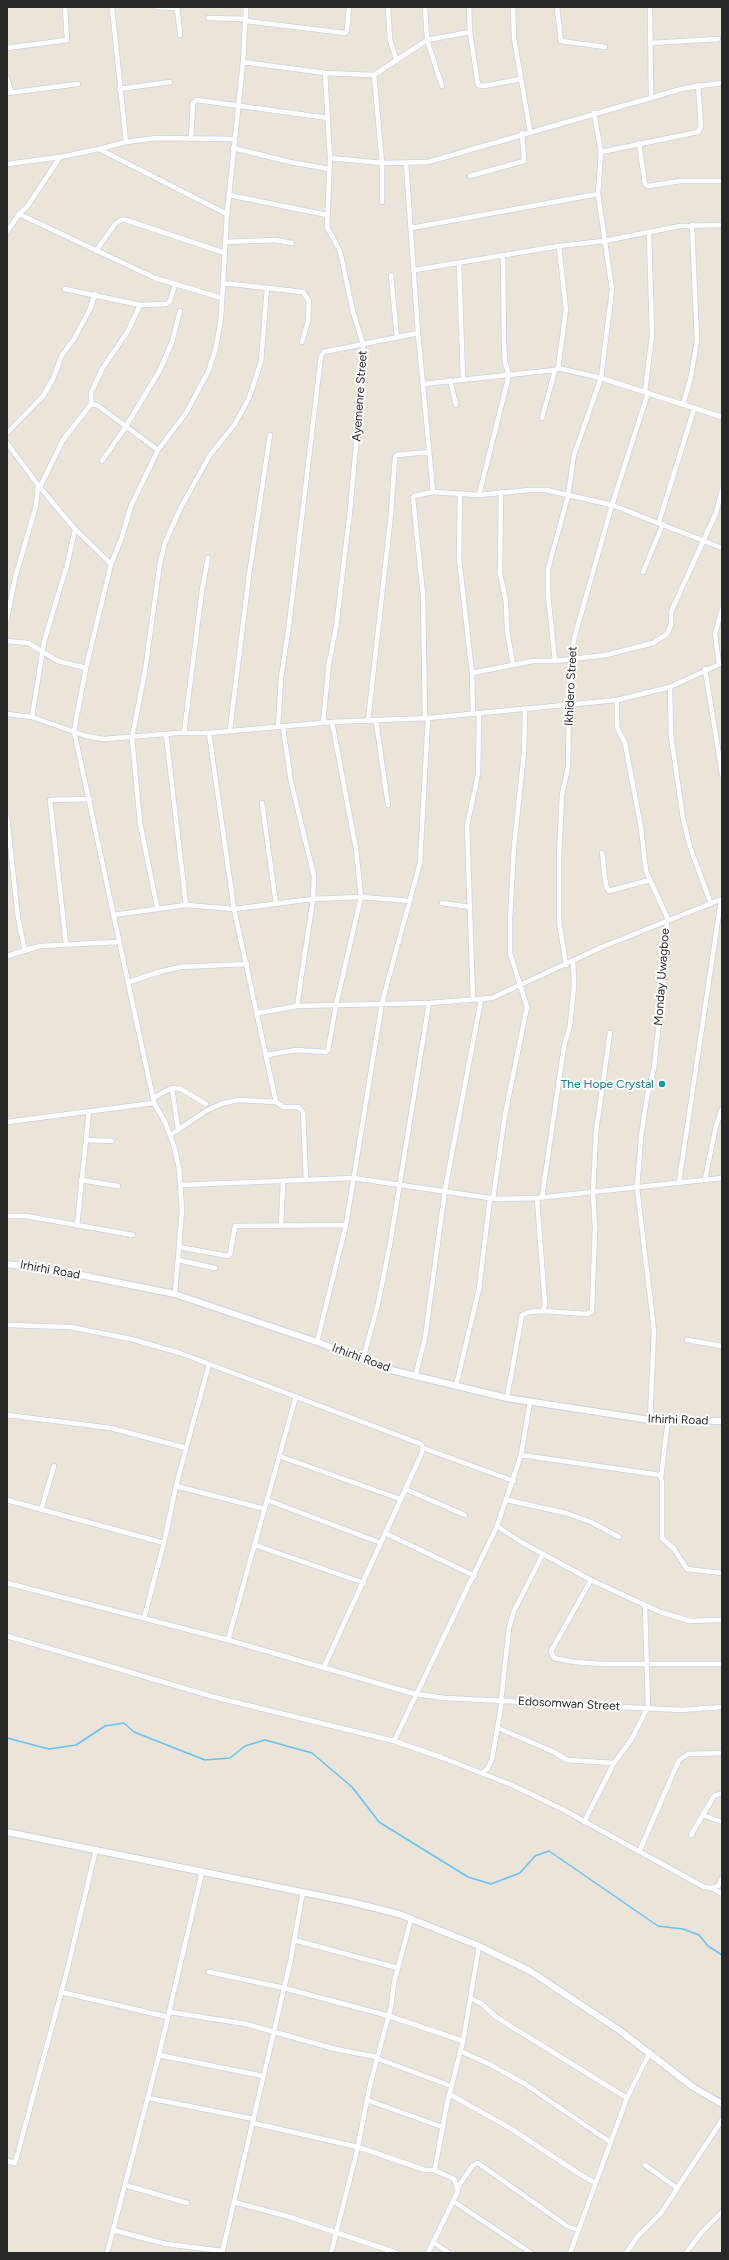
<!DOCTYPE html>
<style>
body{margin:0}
#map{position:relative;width:729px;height:2260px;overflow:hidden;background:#ebe5d9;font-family:Figtree,sans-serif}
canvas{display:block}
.frame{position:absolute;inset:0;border:8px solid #282828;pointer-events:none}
</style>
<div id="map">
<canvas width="729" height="2260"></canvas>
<div class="frame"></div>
</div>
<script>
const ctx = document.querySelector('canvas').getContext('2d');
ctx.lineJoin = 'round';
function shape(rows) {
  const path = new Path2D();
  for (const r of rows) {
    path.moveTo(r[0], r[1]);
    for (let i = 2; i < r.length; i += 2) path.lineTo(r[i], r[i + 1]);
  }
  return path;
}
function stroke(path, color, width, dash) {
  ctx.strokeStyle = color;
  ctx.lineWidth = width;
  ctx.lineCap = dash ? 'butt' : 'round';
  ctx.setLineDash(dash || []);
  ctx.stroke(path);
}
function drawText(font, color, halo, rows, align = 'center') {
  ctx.font = font + ' Figtree,sans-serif';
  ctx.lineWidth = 4;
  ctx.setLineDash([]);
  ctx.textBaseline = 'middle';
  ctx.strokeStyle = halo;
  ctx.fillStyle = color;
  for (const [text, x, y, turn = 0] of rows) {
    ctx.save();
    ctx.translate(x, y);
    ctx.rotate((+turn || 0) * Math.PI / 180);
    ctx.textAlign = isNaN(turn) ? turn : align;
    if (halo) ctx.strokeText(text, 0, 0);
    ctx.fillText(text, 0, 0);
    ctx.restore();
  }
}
stroke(shape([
 [7,1738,49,1749,76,1745,105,1726,124,1723,134,1732,205,1760,230,1758,245,1746,265,1740,312,1753,352,1787,379,1822,468,1877,491,1884,520,1873,535,1856,549,1851,658,1926,683,1929,699,1935,708,1946,722,1955]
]), '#66c1f3', 1.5);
const street = shape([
 [112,7,126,142],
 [157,7,177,8],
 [177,7,180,35],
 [388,7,390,40,397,61],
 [425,7,427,40,442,86],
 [469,7,470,32,478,85,484,86,521,79],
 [513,7,514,38,530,131],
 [557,7,561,41,605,47],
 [650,7,651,98],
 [208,18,246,19],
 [246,21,345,33,347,30,349,7],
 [651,43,718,39],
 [7,48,67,40,65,7],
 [243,62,325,73,374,75,427,40,470,32],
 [374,75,382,163,382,202],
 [7,78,11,91],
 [119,89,170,82],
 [7,93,78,84],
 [191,139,193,103,197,100,328,118],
 [639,143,645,184,648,186,681,181,722,181],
 [233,148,290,162,329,169],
 [99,149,126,142,156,138,234,139],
 [601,152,698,132,701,127,698,85],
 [330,158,382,163,428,162,685,88,722,83],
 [406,163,418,333,433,492,479,495,529,490,546,490,612,505,722,548],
 [7,164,60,157,99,149,227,214],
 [470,176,524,161,522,133],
 [229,195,327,215],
 [19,214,155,278,222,298],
 [411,228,598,194],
 [7,232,19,214,27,207,60,157],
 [225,242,275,240,292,243],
 [96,251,115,224,121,220,126,220,225,253],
 [459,264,463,379],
 [415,270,559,246,604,241,680,226,722,225],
 [391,275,397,338],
 [223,283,303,292,309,301,308,321,302,342],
 [65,289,140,305,166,304,170,301,175,285],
 [558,368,566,310,559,246],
 [450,380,456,405],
 [423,384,555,370,558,368,601,378,722,417],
 [645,391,652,335,649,232],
 [91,404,91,393,102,369,128,331,140,305],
 [683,404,691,377,697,340,692,225],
 [542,418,555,370],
 [7,433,43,396,53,379,62,355,74,339,90,309,95,294],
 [7,443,38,485,74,528,111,564],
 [102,461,125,428,160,370,172,342,180,311],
 [40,487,63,440,91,404,97,405,158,450],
 [501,492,500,573,506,602,507,631,513,664],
 [460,493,459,558,472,673,473,714],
 [479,495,509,375,505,362,504,345,503,255],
 [659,522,694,409],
 [643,572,663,524],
 [7,619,15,578,36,506,38,485],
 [7,641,28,643,58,661,86,668],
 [555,661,548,595,548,569,568,496,574,455,601,378,612,290,598,194,601,152,594,113],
 [719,664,715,634,722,609],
 [705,669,722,774],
 [472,673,533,661,555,661,606,655,653,643,667,634,671,625,671,612,716,513,722,490],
 [670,687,671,736,683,818,690,847,711,904],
 [617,700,617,727,625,743,627,754,641,828,646,871,667,917,665,966,654,1068,647,1097,641,1137,637,1188,654,1330,650,1420],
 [7,714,32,717,86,736,104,739,177,733,209,733,332,722,428,718,617,700,670,687,722,663],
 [32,717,44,642,67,565,75,530,74,528],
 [425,718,423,595,413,498,414,496,433,492],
 [368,721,391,514,395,457,397,455,429,452],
 [376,721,388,805],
 [323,723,329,663,336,628,350,511,360,402,363,344,353,312,340,251,327,227,330,158,325,73],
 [278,727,281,678,289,625,321,356,324,352,418,333],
 [283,727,291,782,314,876,313,899,297,1006],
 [230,730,249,575,270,435],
 [184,733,202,590,208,558],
 [209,733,234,909,276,1102],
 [166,734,186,905],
 [262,803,276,904],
 [7,817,18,918,25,951],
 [602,853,606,886,609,891,650,880],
 [442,903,470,907],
 [157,907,140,823,132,738,145,671,160,563,165,543,180,509,210,455,235,424,249,398,261,362,267,288],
 [113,915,186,905,234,909,313,899,361,897,410,901],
 [66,944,50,800,90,799],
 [7,956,40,946,118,942],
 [566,965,559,921,559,856,562,795,568,767,569,705,572,694,571,659,574,639,612,505,648,393],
 [129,982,159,972,180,967,247,964],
 [473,999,467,826,478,775,479,714],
 [258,1013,297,1006,429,1003,492,998,602,947,722,899],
 [267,1055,296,1050,326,1052,328,1050,336,1005,361,897,356,849,332,722],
 [172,1088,178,1129],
 [153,1098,172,1088,181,1089,206,1104],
 [7,1122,154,1103],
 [170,1135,206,1111,221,1104,238,1100,276,1102,284,1107,298,1107,303,1112,306,1180],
 [86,1140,112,1141],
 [705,1179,716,1126,722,1109],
 [81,1180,118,1186],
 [679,1182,721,900],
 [180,1185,353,1178,496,1199,537,1198,722,1178],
 [542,1197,564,1046,570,1026,574,985,573,961],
 [493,1199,505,1115,527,1007,510,953,510,919,514,847,524,752,525,710],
 [7,1216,26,1216,133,1235],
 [77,1226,89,1111],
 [281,1226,283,1181],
 [179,1247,228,1256,230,1254,235,1226,346,1225],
 [178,1260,215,1268],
 [175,1294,182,1210,179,1168,174,1146,165,1122,154,1103,74,731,86,668,111,564,122,537,131,506,158,450,186,413,209,370,216,347,221,318,227,214,243,62,246,7],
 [543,1311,587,1314,592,1311,595,1228,593,1192,596,1132,610,1033],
 [7,1325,70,1327,131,1339,180,1353,421,1444,423,1448,421,1455,324,1667],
 [687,1340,722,1346],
 [317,1342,346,1225,382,1003,420,863,428,718],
 [363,1359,378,1304,390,1244,429,1003],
 [209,1364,176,1486,265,1509],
 [415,1377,425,1338,445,1190,481,1000],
 [456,1386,479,1289,490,1198],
 [507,1398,522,1315,529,1312,543,1311,545,1305,537,1198],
 [7,1415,111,1428,186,1448],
 [423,1448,514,1481],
 [521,1455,660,1475,662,1482,662,1538,674,1549,687,1569,722,1573],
 [279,1456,400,1499],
 [661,1478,668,1419],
 [405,1489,465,1515],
 [7,1500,164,1543],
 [267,1500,381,1543],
 [507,1500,566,1513,591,1522,619,1537],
 [41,1510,54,1466],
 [497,1526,521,1542,591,1580,660,1612,690,1621,722,1620],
 [385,1533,475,1576],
 [255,1545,364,1583],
 [591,1580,551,1651,554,1658,574,1662,603,1664,722,1664],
 [7,1583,228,1640,415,1694,445,1698,681,1710,722,1707],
 [144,1618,164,1543,176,1486],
 [7,1636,214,1697,394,1741,443,1758,512,1785,562,1809,704,1887,712,1888,718,1886,722,1878],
 [228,1640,296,1396],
 [501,1701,509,1628,514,1611,543,1554],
 [498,1728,554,1752,567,1760,614,1763],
 [394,1741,497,1526,521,1455,530,1402],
 [482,1773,488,1768,492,1759,502,1701],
 [703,1815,722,1822],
 [584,1822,614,1763,631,1740,648,1707,645,1606],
 [691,1835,714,1796,722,1793],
 [639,1852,679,1760,688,1754,722,1753],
 [712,1888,722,1894],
 [294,1940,398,1968],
 [209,1972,284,1988,389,2016,463,2041],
 [61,1992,168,2017],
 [470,1998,482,2004,496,2017,517,2030,627,2098],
 [170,2012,246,2024,335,2049,377,2057],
 [460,2051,489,2064,525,2084,610,2142],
 [159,2055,263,2076],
 [376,2058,451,2086],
 [449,2094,510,2128,578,2173,595,2183],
 [148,2098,254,2119],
 [367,2100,442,2127],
 [253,2123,358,2147,425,2170,435,2170],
 [7,2161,15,2163,66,1975,96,1849],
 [645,2165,677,2188],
 [125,2185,187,2203],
 [458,2187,473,2165,478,2163,567,2226,578,2230],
 [453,2201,531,2253],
 [234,2202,290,2217,397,2253],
 [113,2230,166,2244,222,2251],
 [433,2242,449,2253],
 [107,2253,159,2055,202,1872],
 [222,2253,290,1963,303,1892],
 [331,2253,357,2151,370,2085,391,2007,394,1983,411,1919],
 [428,2253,458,2191,454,2179,436,2171,435,2168,447,2104,463,2041,479,1946],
 [570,2253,627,2098,650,2052],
 [626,2253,637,2237,661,2213,722,2120],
 [686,2253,701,2233,722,2212]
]);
const secondary = shape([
 [7,1264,81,1275,175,1294,317,1342,391,1370,507,1398,650,1420,722,1421],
 [7,1832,351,1902,399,1914,479,1946,530,1971,619,2030,693,2087,722,2104]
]);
stroke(street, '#ced0e2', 6);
stroke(secondary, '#ced0e2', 8);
stroke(street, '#fff', 4.5);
stroke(secondary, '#fff', 6);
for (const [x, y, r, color] of [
 [662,1084,4,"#0f9aa8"]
]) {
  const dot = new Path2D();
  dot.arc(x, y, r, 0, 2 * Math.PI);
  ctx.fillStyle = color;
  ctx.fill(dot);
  stroke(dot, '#fff', 1.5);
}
drawText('12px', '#282828', '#fff', [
 ["Ayemenre Street",360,396,-86],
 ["Ikhidero Street",571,686,-87],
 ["Monday Uwagboe",662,977,-86],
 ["Irhirhi Road",50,1270,10],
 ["Irhirhi Road",361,1358,20],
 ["Irhirhi Road",678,1420,2],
 ["Edosomwan Street",569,1704,3]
]);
drawText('12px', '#0d838f', '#fff', [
 ["The Hope Crystal",654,1084]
], 'right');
</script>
